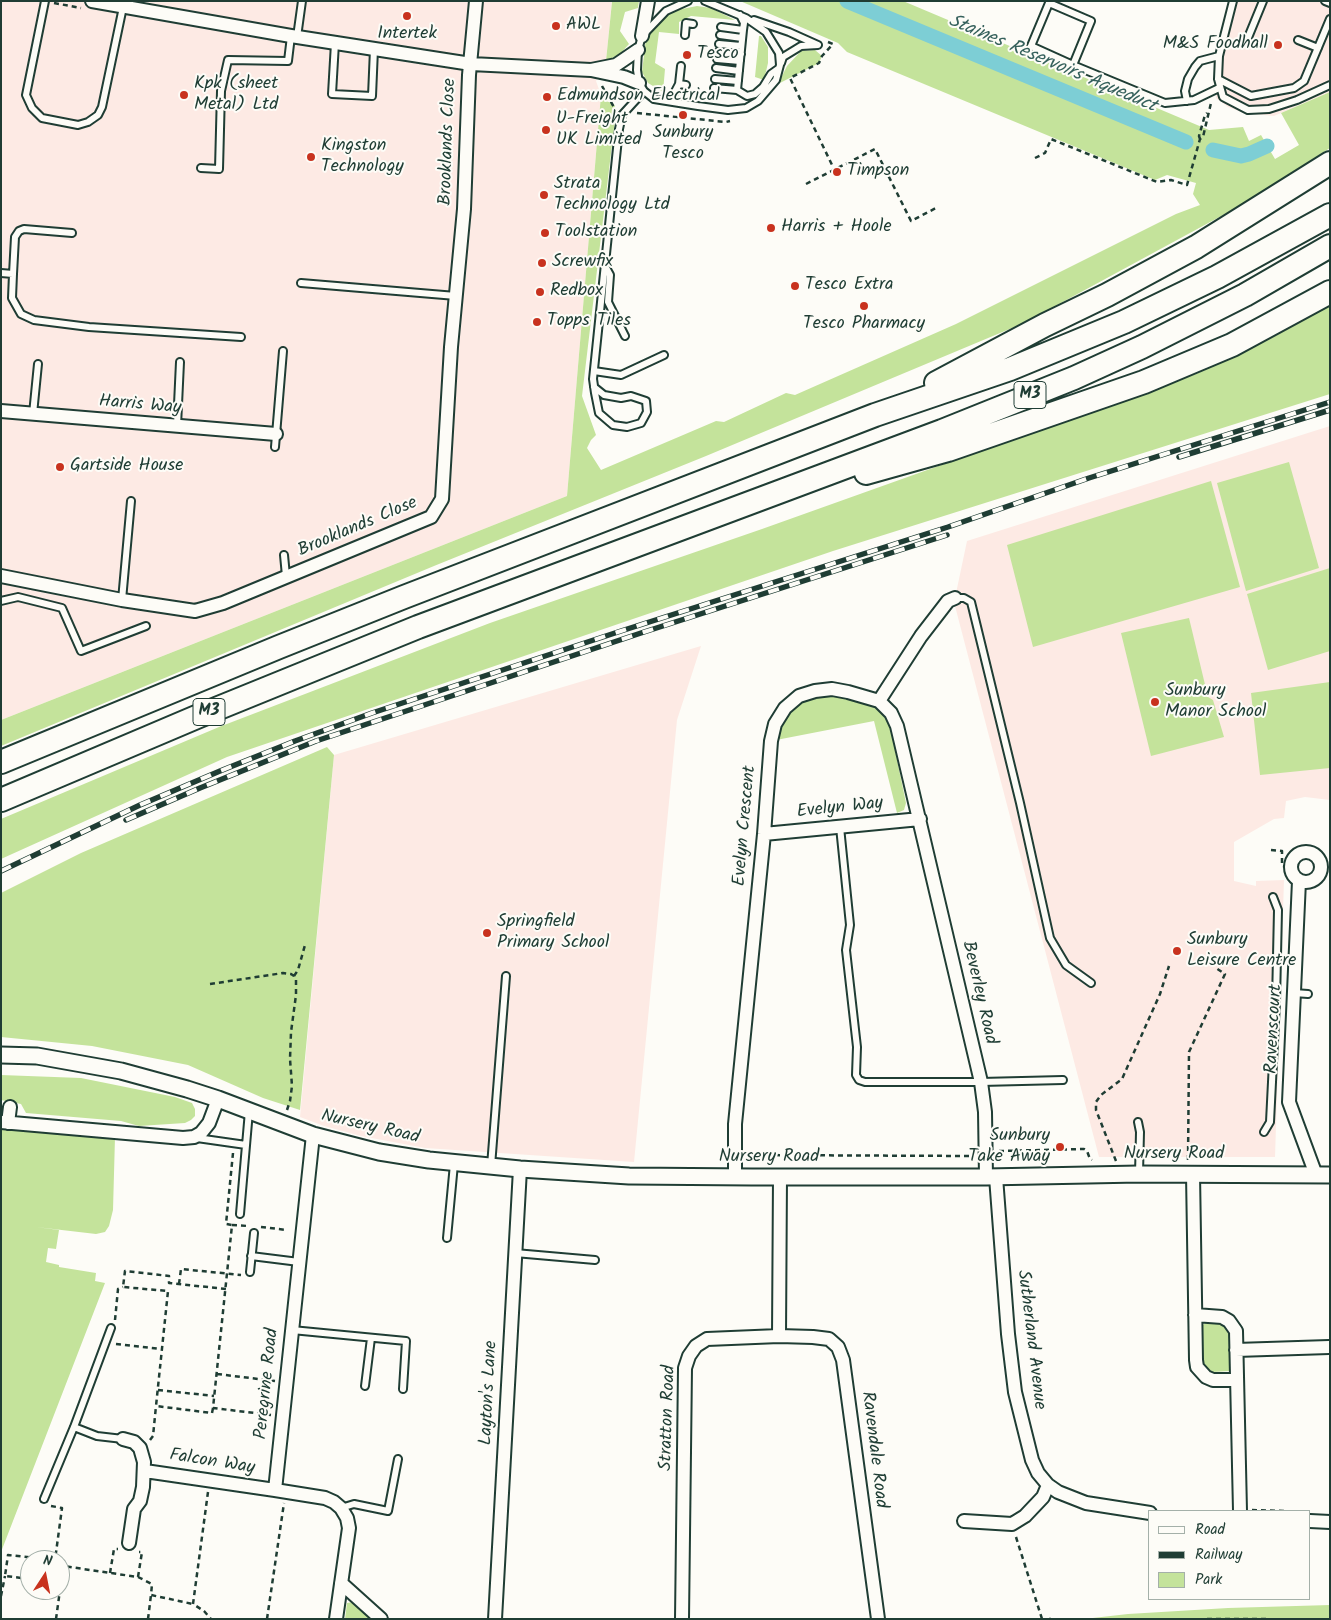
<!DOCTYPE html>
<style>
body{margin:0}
#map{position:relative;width:1331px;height:1620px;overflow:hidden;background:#fdfcf7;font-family:Kalam,sans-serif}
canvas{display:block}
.frame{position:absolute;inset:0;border:2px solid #1f3d34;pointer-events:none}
.legend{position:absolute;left:1148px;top:1510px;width:162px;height:90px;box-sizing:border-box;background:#fdfcf7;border:1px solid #a4b0a9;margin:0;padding:6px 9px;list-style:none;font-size:15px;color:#1f3d34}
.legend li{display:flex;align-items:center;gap:10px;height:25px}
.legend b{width:25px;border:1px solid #a4b0a9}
.north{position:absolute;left:20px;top:1550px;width:50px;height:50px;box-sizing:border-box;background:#fdfcf7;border:1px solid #a4b0a9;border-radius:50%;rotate:11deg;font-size:14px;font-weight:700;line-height:20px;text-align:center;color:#1f3d34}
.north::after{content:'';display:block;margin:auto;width:18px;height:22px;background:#c8321e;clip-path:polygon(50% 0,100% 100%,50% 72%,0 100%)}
</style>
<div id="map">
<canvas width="1331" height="1620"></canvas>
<div class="frame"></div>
<ul class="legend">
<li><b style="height:6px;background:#fdfcf7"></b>Road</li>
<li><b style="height:6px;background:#1f3d34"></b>Railway</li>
<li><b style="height:14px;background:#c4e39b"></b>Park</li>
</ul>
<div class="north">N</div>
</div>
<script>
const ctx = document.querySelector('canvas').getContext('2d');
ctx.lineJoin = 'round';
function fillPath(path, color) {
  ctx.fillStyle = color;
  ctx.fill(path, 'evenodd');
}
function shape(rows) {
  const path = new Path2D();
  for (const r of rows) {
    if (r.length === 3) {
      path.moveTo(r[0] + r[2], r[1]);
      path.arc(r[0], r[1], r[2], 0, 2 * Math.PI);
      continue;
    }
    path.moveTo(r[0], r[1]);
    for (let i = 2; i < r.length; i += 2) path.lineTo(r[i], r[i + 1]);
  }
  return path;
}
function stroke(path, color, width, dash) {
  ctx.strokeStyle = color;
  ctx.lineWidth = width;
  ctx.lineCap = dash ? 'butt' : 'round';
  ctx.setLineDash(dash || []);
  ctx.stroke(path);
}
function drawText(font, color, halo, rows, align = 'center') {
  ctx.font = font + ' Kalam,sans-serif';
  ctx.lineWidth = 4;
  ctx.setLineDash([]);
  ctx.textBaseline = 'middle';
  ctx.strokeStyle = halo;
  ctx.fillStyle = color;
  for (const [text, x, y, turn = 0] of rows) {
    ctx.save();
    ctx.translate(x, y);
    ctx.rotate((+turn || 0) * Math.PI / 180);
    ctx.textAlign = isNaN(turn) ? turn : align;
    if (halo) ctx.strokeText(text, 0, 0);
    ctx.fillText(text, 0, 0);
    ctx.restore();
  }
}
fillPath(shape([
 [1,1,612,1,606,61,596,81,601,95,567,496,1,720],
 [1235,1,1330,1,1330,92,1274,116,1244,113,1228,107,1216,98,1220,45],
 [1330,426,1330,800,1305,797,1286,801,1284,818,1274,819,1234,842,1234,881,1256,886,1256,881,1284,880,1275,1157,1099,1157,955,606,955,598,967,541],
 [701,646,677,720,634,1162,425,1148,361,1136,324,1126,300,1117,334,755]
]), '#fdeae4');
fillPath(shape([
 [598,1,639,1,638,8,625,12,620,31,629,44,620,54,606,61,612,2],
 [740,1,903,1,1209,130,1243,127,1249,141,1261,135,1275,159,1299,145,1281,113,1330,92,1330,148,1236,208,1024,323,706,456,434,566,1,746,1,720,567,496,601,95,606,101,614,104,616,111,582,396,596,435,591,440,587,448,601,470,716,421,724,422,786,393,795,395,956,324,1176,214,1200,205,1193,194,1196,183,1167,175,1155,180,847,52,838,43],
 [697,6,711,8,735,20,691,16,679,22,679,34,659,32,655,63,665,69,663,92,648,83,642,72,646,38,658,22,672,11],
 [759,36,761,36,768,47,768,63,764,80,755,77],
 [815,50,822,56,819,63,778,84,787,66,801,51],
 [1330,306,1330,394,833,551,227,757,1,859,1,819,219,727,490,623,762,529,1196,374,1264,342],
 [1289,462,1319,568,1246,591,1217,483],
 [1211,481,1240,587,1033,647,1007,545],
 [1330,568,1330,651,1268,670,1247,594],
 [1189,618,1208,697,1213,700,1224,737,1151,756,1121,633],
 [1330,682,1330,768,1260,775,1251,693],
 [815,691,879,701,890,726,906,803,904,810,897,813,874,721,771,741,785,708],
 [327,747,334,755,300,1110,263,1098,188,1065,92,1046,1,1037,1,893,81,853],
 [1,1075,81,1078,175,1097,192,1103,195,1109,195,1116,191,1120,185,1123,139,1126,121,1121,26,1113,21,1104,1,1100],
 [1,1128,115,1137,113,1210,109,1226,105,1232,96,1234,36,1227,59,1230,56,1249,48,1248,46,1262,59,1265,59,1267,96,1273,95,1281,105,1283,1,1552],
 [1215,1319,1230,1328,1230,1371,1213,1372,1203,1366,1203,1325,1207,1321],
 [353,1602,357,1605,371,1619,345,1619,347,1603],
 [1330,1605,1330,1619,1084,1619,1128,1614,1228,1608]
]), '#c4e39b');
stroke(shape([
 [847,1,1186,142],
 [1213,150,1241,156,1249,154,1267,146]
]), '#7dced5', 15);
const service = shape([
 [45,1,26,95,32,108,42,118,78,125,88,122,98,115,102,107,123,7],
 [688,1,666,11,642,36,638,50,637,70,639,83,644,91,654,99,698,106,728,110,746,108,758,101,776,80,780,65,779,53,766,32,746,18,705,1],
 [1233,1,1219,56,1218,79,1223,97,1248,110,1269,109,1297,100,1330,85],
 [1325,1,1330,3],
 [754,20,789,32,818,45,801,46,783,57,781,63],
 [721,27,743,30],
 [685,35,686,23,693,24],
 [720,35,742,38],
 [297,37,302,1],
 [1247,40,1263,1],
 [1298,40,1318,48],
 [335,43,332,94,372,96,374,49],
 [719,44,741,46],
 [718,52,741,54],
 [717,59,740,61],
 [1073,65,1091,21,1049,3,1031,46,1073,65,1165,103,1194,100,1219,88],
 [716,68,739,71],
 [715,79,738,81],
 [1218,79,1251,96,1294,88,1304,81,1330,19],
 [679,84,681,66],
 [714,88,737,90,747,96,755,94,763,87,771,74,778,69],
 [737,90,743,30,744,23,740,15],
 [670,101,679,84,686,85],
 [1187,101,1185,91,1188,79,1195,67,1200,61,1219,56],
 [201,168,219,169,221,91,228,60,288,61,291,36],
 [605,266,610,275,608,302,625,336],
 [1,273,13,274,12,298,21,314,34,320,89,327,241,337],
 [13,274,15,237,19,231,24,229,72,233],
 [301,283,456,296],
 [594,371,621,375,664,355],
 [594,387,604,395,621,398,631,396,646,401,647,412,641,423,627,427,613,425,599,413,595,393,593,379,619,129,622,115,644,91],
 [33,414,38,364],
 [177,426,180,362],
 [275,447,283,351],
 [284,555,286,576],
 [955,598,964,598,971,602,1020,803,1050,938,1066,965,1091,983],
 [122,600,131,501],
 [1,601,18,597,62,608,81,651,146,626],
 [840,827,850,925,846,950,857,1047,856,1075,859,1080,865,1082,981,1082,1063,1080],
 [1294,993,1308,994],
 [1138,1122,1140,1132,1139,1174],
 [1264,1132,1270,1122,1276,1002,1278,910,1273,897],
 [197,1138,246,1145],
 [491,1166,506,976],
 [240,1214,249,1111],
 [447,1238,454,1164],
 [515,1253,595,1260],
 [251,1256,299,1262],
 [250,1272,254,1233],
 [292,1330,406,1341,403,1389],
 [365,1386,371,1338],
 [74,1427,97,1436,123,1439],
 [44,1499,74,1427,111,1328],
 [341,1508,354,1504,388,1511,398,1459]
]);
const minor = shape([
 [92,1,291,36,471,64,591,70],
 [642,36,648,1],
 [638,50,616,65,591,70,624,77,639,83],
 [1,411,276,434],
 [1,576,122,600,195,611,223,603,431,517,442,499,451,347,464,209,469,75,476,1],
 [879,701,921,636,948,601,955,598],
 [764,834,920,819],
 [1306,867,15],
 [1299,881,1289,1102,1316,1175],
 [1,1122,183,1138,194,1137,201,1133,209,1123,218,1099],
 [8,1123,10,1107],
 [313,1135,275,1490,325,1498,334,1502,341,1508,347,1518,349,1528,336,1619],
 [1193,1174,1196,1360,1197,1367,1206,1377,1213,1380,1236,1380],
 [735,1177,735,1124,764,834,771,741,775,724,785,708,799,696,815,691,832,689,848,692,879,701,891,713,897,726,981,1082,985,1112,986,1177],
 [996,1177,1008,1334,1015,1392,1032,1460,1038,1473,1048,1485,1058,1492,1086,1503,1150,1513],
 [1195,1315,1222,1317,1229,1321,1236,1331,1240,1511],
 [779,1336,813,1337,829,1339,838,1347,843,1360,878,1619],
 [1236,1350,1329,1347],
 [123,1439,134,1442,140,1448,144,1462,143,1487,140,1501,134,1509,129,1543],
 [145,1471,275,1490],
 [964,1521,1012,1524,1025,1516,1043,1497,1048,1485],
 [1310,1521,1330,1522],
 [341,1583,381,1619],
 [495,1619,520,1169],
 [682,1619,685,1368,689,1356,696,1346,707,1339,779,1336,780,1177]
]);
const tertiary = shape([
 [1,1055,37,1056,121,1071,187,1089,218,1099,313,1135,379,1152,429,1160,520,1169,629,1176,752,1177,986,1177,1139,1174,1330,1175]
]);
const motorway = shape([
 [936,383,1045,325,1107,295,1196,247,1330,163],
 [866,473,948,450,1144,382,1232,345,1330,292],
 [1,762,279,647,404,597,875,415,1010,369,1124,322,1217,277,1330,215],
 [1,800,199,716,418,627,942,431,1074,378,1142,347,1245,295,1330,246]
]);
stroke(service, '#1f3d34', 10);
stroke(minor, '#1f3d34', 16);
stroke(tertiary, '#1f3d34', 19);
stroke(motorway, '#1f3d34', 26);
stroke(shape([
 [54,3,81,8],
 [828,42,833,44,822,56,819,63,790,78,834,169],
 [602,86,615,109],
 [637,113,726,122,730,121],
 [1200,139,1199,136,1205,115,1207,113],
 [1035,158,1045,153,1051,139,1157,182,1171,180,1187,185,1200,139,1203,137,1211,103],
 [806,184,875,149,911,221,936,208],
 [1271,850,1282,851,1282,866,1291,867],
 [294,976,298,970,305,945],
 [210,984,283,973,291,974,294,976,296,980,296,995,291,1032,290,1059,292,1086,290,1101,287,1110],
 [999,1151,1084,1149,1087,1151,1090,1159,1092,1160],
 [233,1153,226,1224,232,1225,213,1408,271,1415],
 [748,1155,972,1156],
 [1188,1160,1189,1052,1225,974,1216,968],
 [1116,1161,1096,1110,1096,1102,1101,1095,1122,1079,1160,994,1169,966],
 [232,1225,248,1226],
 [261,1227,287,1230],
 [179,1284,181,1269,241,1275],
 [115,1320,118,1289,123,1287],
 [116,1344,162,1349],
 [217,1374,275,1381],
 [158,1390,214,1396],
 [213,1408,212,1413,156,1406,168,1291,123,1287,125,1271,169,1276,169,1283,226,1289],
 [150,1440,153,1436,156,1406],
 [208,1492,193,1604,204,1611,211,1619],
 [51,1506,62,1508,55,1560],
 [1252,1510,1285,1511],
 [1016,1537,1042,1619],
 [60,1560,64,1561,63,1566],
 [110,1573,114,1549,118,1549],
 [138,1577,152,1584,151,1595,193,1604],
 [30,1579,5,1576,8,1555,55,1560],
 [60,1589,63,1566,138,1577,142,1552,139,1552],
 [1,1596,5,1576],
 [56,1619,60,1590],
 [148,1619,151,1595],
 [267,1619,284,1503],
 [1049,1619,1051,1619],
 [1207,1619,1270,1619]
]), '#1f3d34', 2.5, [5, 4]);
stroke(service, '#fdfcf7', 6);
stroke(minor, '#fdfcf7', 12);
stroke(tertiary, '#fdfcf7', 15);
stroke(motorway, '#fdfcf7', 22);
const rail = shape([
 [1179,457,1330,410],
 [126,820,200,788,316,741,644,632,947,535],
 [1,871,140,805,220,771,295,741,372,713,621,631,948,527,1089,478,1330,402]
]);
stroke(rail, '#1f3d34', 5.5);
stroke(rail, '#fdfcf7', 4, [11]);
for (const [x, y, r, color] of [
 [407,16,5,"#c8321e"],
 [556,26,5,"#c8321e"],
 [1278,45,5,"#c8321e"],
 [687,55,5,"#c8321e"],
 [184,95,5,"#c8321e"],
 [547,97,5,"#c8321e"],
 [683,115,5,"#c8321e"],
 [546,130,5,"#c8321e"],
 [311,157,5,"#c8321e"],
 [837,172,5,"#c8321e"],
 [544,195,5,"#c8321e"],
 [771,228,5,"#c8321e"],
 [545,233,5,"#c8321e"],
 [542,263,5,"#c8321e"],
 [795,286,5,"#c8321e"],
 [540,292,5,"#c8321e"],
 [864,306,5,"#c8321e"],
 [537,322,5,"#c8321e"],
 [60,467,5,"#c8321e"],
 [1155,702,5,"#c8321e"],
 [487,933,5,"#c8321e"],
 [1177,951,5,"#c8321e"],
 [1060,1147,5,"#c8321e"]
]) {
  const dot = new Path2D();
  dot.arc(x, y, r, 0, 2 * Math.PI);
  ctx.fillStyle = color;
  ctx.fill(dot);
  stroke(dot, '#fdfcf7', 2);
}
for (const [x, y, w] of [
 [1030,395,32],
 [209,712,32]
]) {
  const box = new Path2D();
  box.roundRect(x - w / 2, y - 13.5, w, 27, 4);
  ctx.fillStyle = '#fdfcf7';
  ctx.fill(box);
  stroke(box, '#1f3d34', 1);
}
drawText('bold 16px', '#1f3d34', null, [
 ["M3",1030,395],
 ["M3",209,712]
]);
drawText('18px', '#1f3d34', '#fdfcf7', [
 ["AWL",566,26],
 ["Intertek",407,35,"center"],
 ["M&S Foodhall",1268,45,"right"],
 ["Tesco",697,55],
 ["Kpk (sheet",194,85],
 ["Metal) Ltd",194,106],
 ["Edmundson Electrical",557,97],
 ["U-Freight",556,120],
 ["UK Limited",556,141],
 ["Sunbury",683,134,"center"],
 ["Tesco",683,155,"center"],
 ["Kingston",321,147],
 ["Technology",321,168],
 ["Timpson",847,172],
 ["Strata",554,185],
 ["Technology Ltd",554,206],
 ["Harris + Hoole",781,228],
 ["Toolstation",555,233],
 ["Screwfix",552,263],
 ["Tesco Extra",805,286],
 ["Redbox",550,292],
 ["Topps Tiles",547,322],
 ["Tesco Pharmacy",864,325,"center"],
 ["Gartside House",70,467],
 ["Sunbury",1165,692],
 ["Manor School",1165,713],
 ["Springfield",497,923],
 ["Primary School",497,944],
 ["Sunbury",1187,941],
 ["Leisure Centre",1187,962],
 ["Sunbury",1050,1137,"right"],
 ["Take Away",1050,1158,"right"]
], 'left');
drawText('18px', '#1f3d34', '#fdfcf7', [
 ["Brooklands Close",449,142,-88],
 ["Harris Way",140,406,5],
 ["Brooklands Close",358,528,-23],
 ["Evelyn Way",840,809,-6],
 ["Evelyn Crescent",746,826,-85],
 ["Beverley Road",978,993,77],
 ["Ravenscourt",1275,1029,-87],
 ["Nursery Road",370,1128,13],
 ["Nursery Road",1174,1155],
 ["Nursery Road",769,1158],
 ["Sutherland Avenue",1030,1340,83],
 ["Peregrine Road",268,1384,-84],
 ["Layton's Lane",490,1393,-87],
 ["Stratton Road",669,1418,-88],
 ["Ravendale Road",873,1450,83],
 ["Falcon Way",212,1463,9]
]);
drawText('italic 19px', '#36615c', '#fdfcf7', [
 ["Staines Reservoirs Aqueduct",1052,65,23]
]);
</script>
